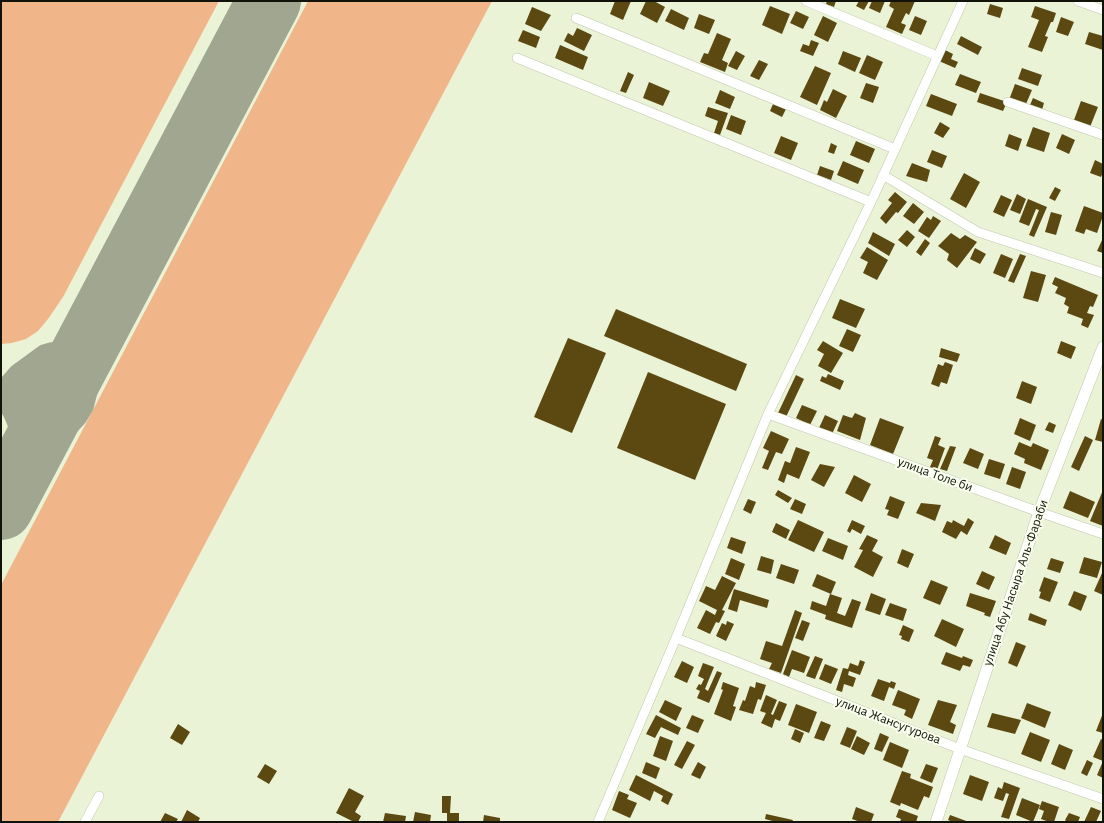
<!DOCTYPE html>
<meta charset="utf-8">
<style>
body{margin:0}
#map{position:relative;width:1104px;height:823px;overflow:hidden;background:#ebf3d7;font-family:"IBM Plex Sans",sans-serif}
canvas{display:block}
.frame{position:absolute;inset:0;border:2px solid #11130a;pointer-events:none}
</style>
<div id="map">
<canvas width="1104" height="823"></canvas>
<div class="frame"></div>
</div>
<script>
const ctx = document.querySelector('canvas').getContext('2d');
ctx.lineJoin = 'round';
function fillPath(path, color) {
  ctx.fillStyle = color;
  ctx.fill(path, 'evenodd');
}
function shape(rows) {
  const path = new Path2D();
  for (const r of rows) {
    path.moveTo(r[0], r[1]);
    for (let i = 2; i < r.length; i += 2) path.lineTo(r[i], r[i + 1]);
  }
  return path;
}
function stroke(path, color, width, dash) {
  ctx.strokeStyle = color;
  ctx.lineWidth = width;
  ctx.lineCap = dash ? 'butt' : 'round';
  ctx.setLineDash(dash || []);
  ctx.stroke(path);
}
function drawText(font, color, halo, rows, align = 'center') {
  ctx.font = font + ' "IBM Plex Sans",sans-serif';
  ctx.lineWidth = 4;
  ctx.setLineDash([]);
  ctx.textBaseline = 'middle';
  ctx.strokeStyle = halo;
  ctx.fillStyle = color;
  for (const [text, x, y, turn = 0] of rows) {
    ctx.save();
    ctx.translate(x, y);
    ctx.rotate((+turn || 0) * Math.PI / 180);
    ctx.textAlign = isNaN(turn) ? turn : align;
    if (halo) ctx.strokeText(text, 0, 0);
    ctx.fillText(text, 0, 0);
    ctx.restore();
  }
}
fillPath(shape([
 [1,1,219,1,63,297,48,319,38,331,26,339,12,343,1,344],
 [308,1,492,1,58,822,1,822,1,585]
]), '#f1b58a');
stroke(shape([
 [1,390,21,393,40,390,54,383,77,364],
 [1,393,12,405,16,412,23,429,24,440,23,466],
 [1,398,20,376,46,357,53,355,62,355,77,364,82,372,85,389,81,405,75,415,63,428,33,450,28,457],
 [1,466,5,480,2,506]
]), '#a0a690', 26);
stroke(shape([
 [1,508,269,1]
]), '#a0a690', 64);
fillPath(shape([
 [615,1,631,1,623,20,610,14],
 [646,1,654,1,665,7,657,23,640,14],
 [827,1,836,1,834,7,826,4],
 [859,1,869,1,864,10,856,6],
 [872,1,885,1,880,13,869,8],
 [891,1,915,1,909,15,906,13,901,23,906,25,902,34,886,27,894,9,889,6],
 [990,4,1003,8,1000,18,987,14],
 [770,6,790,14,782,34,762,25],
 [1035,6,1056,13,1053,22,1051,22,1045,36,1048,37,1042,52,1028,47,1039,20,1031,17],
 [532,7,551,15,541,31,525,24],
 [671,9,689,18,684,30,665,21],
 [796,11,809,17,803,29,790,23],
 [699,14,715,20,709,34,694,28],
 [823,16,837,23,828,42,814,35],
 [915,16,927,21,921,35,909,30],
 [1061,17,1074,22,1068,36,1056,32],
 [577,28,592,35,584,51,564,41,568,33,573,36],
 [523,30,540,37,536,48,518,41],
 [1089,32,1103,36,1103,50,1085,44],
 [717,33,731,39,722,60,728,63,725,72,700,62,704,53,708,54],
 [961,36,982,47,978,55,957,44],
 [811,40,819,43,813,56,800,51,803,44,809,46],
 [560,45,588,57,583,70,555,58],
 [945,50,953,54,951,59,958,62,955,68,939,61],
 [736,51,745,56,737,70,728,66],
 [843,51,861,58,855,72,838,64],
 [867,55,883,62,875,80,859,73],
 [759,60,768,64,759,80,750,76],
 [815,66,831,73,817,105,800,97],
 [1022,68,1042,75,1038,86,1018,79],
 [628,72,634,75,626,93,620,91],
 [960,74,981,82,976,93,955,85],
 [649,82,670,91,663,106,643,98],
 [866,83,879,87,873,103,860,98],
 [1015,84,1032,90,1026,104,1009,100],
 [833,89,847,96,836,118,820,110,824,100,827,102],
 [720,90,735,97,730,109,715,103],
 [980,93,1007,102,1003,111,977,102],
 [931,94,957,104,952,116,926,106],
 [1033,98,1044,103,1042,110,1030,105],
 [1081,101,1098,107,1090,127,1074,120],
 [773,104,786,109,782,117,770,111],
 [708,107,728,113,720,135,714,133,718,121,705,116],
 [731,115,746,121,741,135,726,129],
 [940,122,950,128,943,138,934,133],
 [1033,127,1050,133,1044,152,1026,146],
 [1009,134,1022,139,1018,151,1005,146],
 [1062,134,1075,140,1069,154,1056,148],
 [781,136,798,143,791,160,774,153],
 [856,141,875,149,869,163,850,155],
 [831,143,837,146,834,154,828,152],
 [932,150,947,156,942,168,927,162],
 [1095,160,1103,164,1103,172,1101,177,1090,173],
 [843,161,864,170,858,184,837,175],
 [912,163,930,170,927,182,906,176],
 [820,166,834,171,831,180,817,175],
 [964,173,980,182,966,208,950,199],
 [1055,187,1061,190,1055,201,1049,198],
 [895,192,907,202,898,213,896,212,886,224,880,218,892,203,888,200],
 [1017,194,1026,199,1020,214,1010,210],
 [1001,195,1012,200,1004,217,993,212],
 [1028,199,1047,207,1034,237,1029,235,1039,210,1036,209,1029,226,1019,222],
 [913,203,924,212,914,224,903,216],
 [1084,206,1103,213,1103,216,1097,233,1086,229,1084,234,1075,231],
 [1051,212,1062,215,1056,235,1045,232],
 [933,216,941,221,929,238,918,231,927,217,931,220],
 [907,230,915,237,907,247,898,240],
 [873,232,895,244,889,256,868,243],
 [951,233,960,239,965,235,977,242,957,268,947,260,949,254,938,246],
 [1103,238,1103,253,1097,251],
 [925,239,930,243,921,256,916,252],
 [867,247,888,260,877,280,863,273,868,262,860,258],
 [975,248,986,254,980,264,970,259],
 [1001,254,1013,259,1005,278,993,273],
 [1020,254,1026,256,1014,283,1008,281],
 [1031,271,1046,275,1038,302,1023,298],
 [1055,277,1098,295,1093,307,1090,306,1087,313,1094,315,1088,328,1081,325,1083,319,1067,313,1069,307,1064,304,1066,298,1055,293,1058,287,1052,284],
 [840,299,865,309,856,328,832,318],
 [616,309,747,364,736,391,604,336],
 [847,329,861,335,853,352,839,346],
 [568,338,606,353,572,433,534,417],
 [823,341,843,353,831,373,818,366,824,354,817,350],
 [1061,341,1076,347,1071,359,1057,353],
 [941,348,960,354,957,362,939,357],
 [945,362,953,365,947,384,941,382,939,387,931,384,938,364,943,366],
 [648,372,726,404,695,480,617,448],
 [828,374,844,381,840,390,820,381,822,376,826,378],
 [796,375,804,379,786,417,778,413],
 [1022,381,1037,387,1031,404,1016,398],
 [802,405,817,411,810,425,796,418],
 [855,413,866,418,860,440,837,431,843,415,852,418],
 [825,415,838,421,832,434,819,428],
 [880,418,904,427,893,454,870,445],
 [1020,418,1036,425,1030,441,1014,434],
 [1101,419,1103,420,1103,442,1095,440],
 [1049,422,1056,425,1053,433,1045,430],
 [771,431,789,439,782,454,776,452,768,470,762,468,769,451,763,448],
 [935,436,941,438,938,445,945,448,937,470,930,467,933,460,927,458],
 [1085,436,1093,440,1079,471,1071,467],
 [1019,442,1031,447,1033,443,1049,450,1041,470,1024,463,1025,459,1014,454],
 [950,446,956,447,947,471,940,469],
 [796,447,810,452,799,479,787,474,784,483,778,480,785,461,790,463],
 [970,448,984,454,978,469,963,463],
 [989,459,1005,464,1000,479,984,474],
 [820,464,835,467,824,487,811,480],
 [1012,467,1026,472,1020,489,1006,484],
 [854,475,871,484,862,502,845,493],
 [778,490,792,498,788,503,775,495],
 [1103,490,1103,526,1090,521],
 [1070,491,1095,502,1088,518,1063,508],
 [890,496,905,502,898,519,887,515,889,510,885,509],
 [748,499,756,502,751,514,743,510],
 [795,499,806,504,802,514,790,509],
 [921,503,941,505,935,521,916,513],
 [968,518,974,522,967,535,961,531,956,539,942,532,947,521,952,523,953,520,964,526],
 [798,520,824,532,814,552,788,540],
 [852,520,865,526,861,534,852,529,850,533,847,531],
 [776,523,790,530,786,539,772,532],
 [867,535,878,540,872,551,883,557,873,577,854,567,863,550,859,549],
 [995,535,1011,543,1006,555,989,548],
 [731,537,746,542,742,554,727,548],
 [828,538,848,546,843,560,822,551],
 [902,549,914,554,908,568,897,563],
 [761,556,774,560,771,574,757,570],
 [1084,557,1102,562,1097,578,1079,573],
 [731,558,745,564,739,580,725,574],
 [1051,558,1064,562,1060,573,1047,569],
 [781,564,799,570,794,584,776,578],
 [982,571,995,577,989,590,976,584],
 [1102,573,1103,574,1103,595,1094,591],
 [817,574,836,582,831,594,812,586],
 [722,576,736,583,722,610,725,611,719,623,716,622,710,634,697,628,706,610,715,615,717,610,699,601,706,586,715,590],
 [1044,577,1058,582,1050,602,1039,598,1041,592,1039,591],
 [931,580,948,587,940,605,923,598],
 [734,589,769,600,767,608,740,600,737,612,728,609],
 [1074,591,1087,596,1081,611,1068,605],
 [871,593,886,599,880,615,865,610],
 [970,593,996,601,990,617,984,615,985,613,966,606],
 [830,594,842,598,837,613,845,616,852,599,861,602,852,628,825,619,826,615,810,609,812,601,826,606],
 [890,603,907,609,903,621,885,615],
 [795,610,802,613,781,673,769,669,772,663,760,659,766,641,782,646],
 [1030,613,1047,620,1045,626,1028,620],
 [942,619,964,629,956,647,934,636],
 [802,620,810,623,803,641,795,638],
 [727,621,734,624,726,641,716,636,722,623,726,625],
 [903,625,914,630,909,642,901,639,902,636,899,635],
 [1016,642,1026,646,1017,667,1008,663],
 [792,650,810,657,804,673,792,669,789,677,783,674],
 [946,652,962,658,963,656,973,660,970,667,963,665,960,671,941,664],
 [815,656,823,659,815,679,806,676],
 [860,660,865,662,860,675,849,671,848,675,856,678,853,687,844,684,842,692,836,690,843,668,848,669,850,663,858,666],
 [682,661,694,667,687,683,674,677],
 [703,663,714,667,705,689,708,691,717,671,722,673,709,703,697,698,700,691,696,689,699,684,701,685,704,679,698,676],
 [825,664,838,669,831,684,819,679],
 [878,679,890,683,891,681,896,683,894,689,889,687,884,701,871,696],
 [723,682,739,688,733,706,736,707,731,721,714,714,723,690,721,689],
 [756,682,766,685,761,700,758,699,753,714,739,710,743,700,745,701,750,686,755,688],
 [898,690,920,699,912,719,904,715,906,710,892,705],
 [766,695,777,700,771,714,773,715,779,701,787,704,780,721,775,719,772,728,761,723,766,713,760,711],
 [665,700,682,708,676,721,659,712],
 [938,700,957,705,950,722,956,725,953,734,928,725],
 [1027,703,1051,712,1045,728,1021,718],
 [796,704,817,712,809,733,788,725],
 [992,713,1021,720,1015,734,987,727],
 [1103,713,1103,733,1096,731],
 [656,715,681,728,678,735,661,727,655,738,646,734],
 [692,715,704,720,698,733,686,728],
 [821,721,831,725,824,741,814,738],
 [178,724,190,732,182,745,170,738],
 [847,727,857,731,850,748,840,744],
 [795,729,804,733,800,743,791,739],
 [1030,732,1050,740,1041,762,1021,754],
 [880,733,889,737,882,752,874,749],
 [660,736,673,741,666,761,653,756],
 [857,736,870,743,864,755,851,749],
 [1101,739,1103,740,1103,761,1093,757],
 [687,741,695,745,682,769,674,765],
 [890,742,909,750,902,768,883,760],
 [1059,744,1073,750,1065,770,1051,764],
 [1087,760,1093,763,1087,776,1081,773],
 [1103,761,1103,778,1097,775],
 [646,762,660,768,656,779,642,773],
 [698,762,706,767,700,779,691,775],
 [265,764,277,771,269,784,257,777],
 [926,764,938,768,932,783,920,778],
 [902,771,911,774,910,778,933,787,929,798,924,796,918,810,901,803,900,806,890,802],
 [636,775,673,794,668,805,661,801,663,796,654,791,650,801,629,790],
 [970,775,989,782,982,801,963,794],
 [1004,782,1020,788,1009,819,1001,817,1009,794,1006,793,1003,801,994,798,998,787,1002,789],
 [349,788,364,796,355,812,361,816,358,822,354,822,336,813],
 [619,791,629,795,627,799,637,803,630,818,612,810],
 [442,796,451,796,450,813,459,813,459,822,447,822,447,813,442,813],
 [1022,798,1040,805,1033,822,1016,815],
 [1042,801,1059,807,1054,822,1049,822,1041,819,1044,811,1039,809],
 [856,807,874,814,871,822,860,822,852,819],
 [1091,807,1101,811,1096,822,1084,822],
 [899,809,918,816,916,822,900,822,901,819,896,817],
 [187,810,200,818,198,822,181,822],
 [415,812,431,815,430,822,413,822],
 [165,813,178,819,176,822,160,822],
 [385,813,406,816,405,822,383,822],
 [1069,813,1080,817,1078,822,1067,822,1065,820],
 [766,814,793,820,792,822,776,822,765,819],
 [484,815,500,818,500,822,483,822],
 [950,815,969,822,953,822,948,820]
]), '#5c4912');
const minor = shape([
 [806,1,937,56],
 [1078,1,1103,10],
 [576,18,895,149],
 [517,58,871,202],
 [1008,102,1103,135],
 [883,175,978,232,1103,273],
 [768,414,1039,512,1103,534],
 [676,638,960,749,1103,799],
 [85,822,99,796],
 [598,822,676,638,768,414,871,202,963,1]
]);
const tertiary = shape([
 [936,822,1039,512,1103,347]
]);
stroke(minor, '#bfc7ac', 10);
stroke(tertiary, '#bfc7ac', 12);
stroke(minor, '#fff', 9);
stroke(tertiary, '#fff', 11);
drawText('12px', '#11130a', '#faffee', [
 ["улица Толе би",935,475,20],
 ["улица Абу Насыра Аль-Фараби",1016,583,-71],
 ["улица Жансугурова",888,721,21]
]);
</script>
